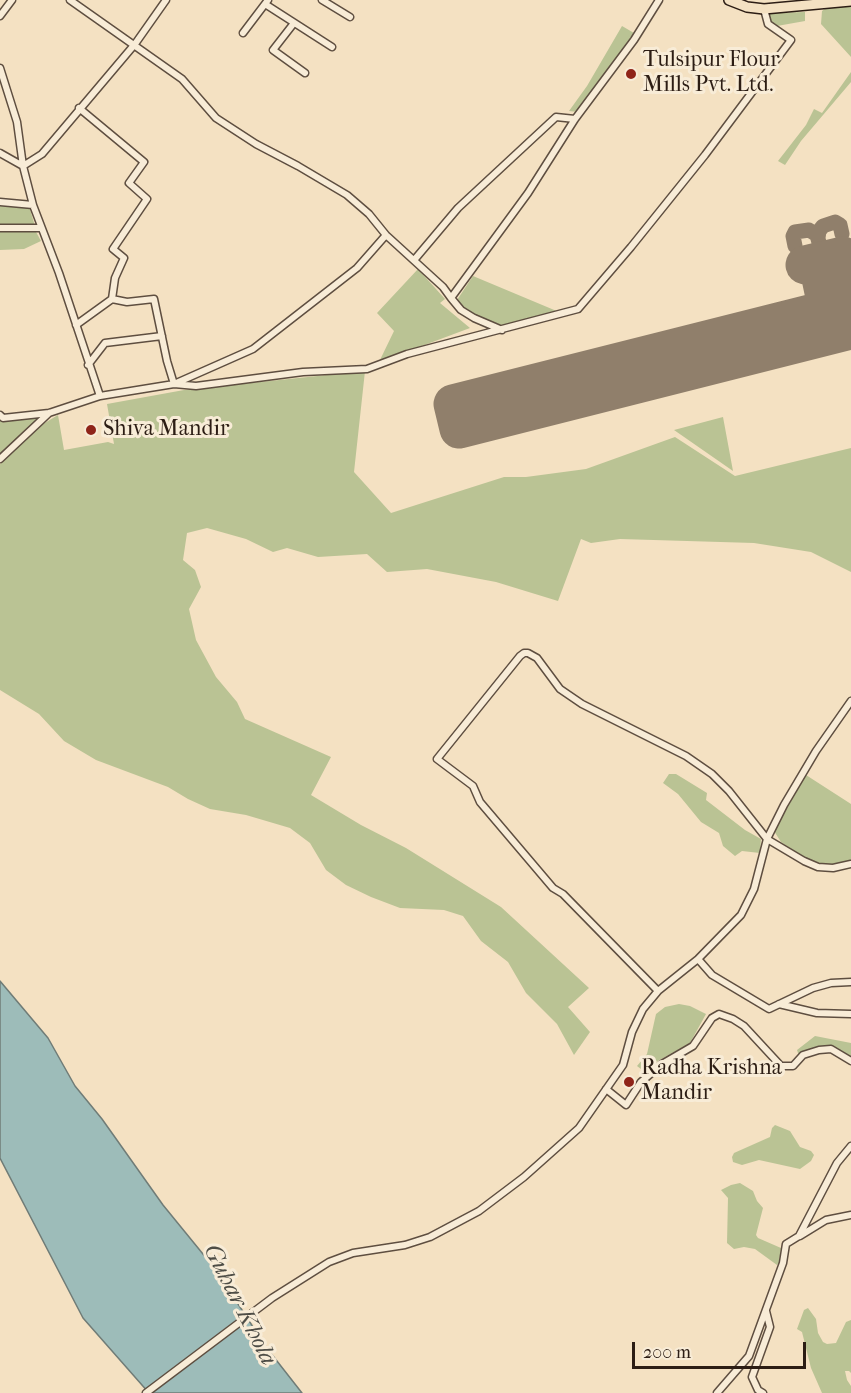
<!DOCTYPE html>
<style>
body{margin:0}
#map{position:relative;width:851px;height:1393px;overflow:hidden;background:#f4e1c2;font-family:"IM FELL French Canon",serif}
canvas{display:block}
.scale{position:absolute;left:632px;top:1342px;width:174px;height:27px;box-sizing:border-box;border:3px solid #2c1d14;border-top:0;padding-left:8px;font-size:18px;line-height:21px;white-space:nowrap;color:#2c1d14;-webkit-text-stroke:4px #f8ecd7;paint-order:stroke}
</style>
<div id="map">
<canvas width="851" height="1393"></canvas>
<div class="scale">200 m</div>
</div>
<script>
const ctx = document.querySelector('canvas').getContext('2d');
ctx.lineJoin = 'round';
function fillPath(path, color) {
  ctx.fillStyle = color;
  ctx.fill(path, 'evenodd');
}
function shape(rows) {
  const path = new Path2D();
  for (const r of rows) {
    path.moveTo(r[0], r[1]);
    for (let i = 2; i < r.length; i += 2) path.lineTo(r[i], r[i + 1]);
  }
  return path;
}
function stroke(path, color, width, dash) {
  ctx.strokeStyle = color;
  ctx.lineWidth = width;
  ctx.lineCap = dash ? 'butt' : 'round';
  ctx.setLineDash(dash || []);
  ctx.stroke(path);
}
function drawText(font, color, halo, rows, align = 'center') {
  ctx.font = font + ' "IM FELL French Canon",serif';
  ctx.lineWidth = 6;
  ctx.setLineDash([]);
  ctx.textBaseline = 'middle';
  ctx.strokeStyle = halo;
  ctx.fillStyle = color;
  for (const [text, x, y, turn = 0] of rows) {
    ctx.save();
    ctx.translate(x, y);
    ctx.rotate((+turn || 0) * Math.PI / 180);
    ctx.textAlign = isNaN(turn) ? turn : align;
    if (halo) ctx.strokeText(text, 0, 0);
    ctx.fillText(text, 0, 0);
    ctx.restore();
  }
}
fillPath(shape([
 [851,5,851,57,821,24,822,11,826,8],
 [805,12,805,21,777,26,769,20,770,13],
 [622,26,634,33,578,112,569,111,587,86],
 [851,72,851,82,801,141,785,165,778,161,806,125,814,109,822,113],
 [0,205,29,206,35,226,0,226],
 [35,230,41,241,24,249,0,250,0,231],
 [418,269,445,299,440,303,470,328,379,362,394,331,377,313],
 [473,276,559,312,508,327,474,316,463,308,457,300],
 [365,371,354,472,391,513,504,477,526,477,586,469,675,437,735,476,851,448,851,572,811,552,754,543,620,539,591,543,581,539,558,601,496,582,427,569,387,572,367,554,318,557,287,548,273,552,246,539,207,528,187,533,183,560,195,570,201,587,189,609,196,640,216,677,237,702,245,719,331,757,311,795,361,825,406,848,501,907,589,988,568,1007,590,1032,574,1055,557,1024,526,993,508,962,481,941,463,916,444,910,400,908,371,897,346,885,326,870,310,843,290,828,246,815,210,809,188,799,168,787,96,760,64,741,39,714,0,690,0,464,43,424,58,415,64,450,108,442,114,444,107,404,184,390],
 [40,417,0,454,0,418],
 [723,417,733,471,674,430],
 [669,774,676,774,707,793,706,800,745,830,761,839,760,853,742,851,735,856,723,846,719,833,701,822,678,794,663,783],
 [806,775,851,804,851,862,827,865,804,858,781,842,774,831],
 [679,1004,690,1006,706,1014,690,1043,654,1063,645,1072,637,1066,647,1054,656,1014,665,1007],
 [815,1036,851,1043,851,1059,835,1047,820,1048,799,1056,797,1050],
 [775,1125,790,1131,800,1147,811,1151,814,1155,811,1161,800,1169,759,1160,742,1165,733,1162,732,1157,734,1153,770,1137,772,1128],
 [740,1183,753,1191,757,1201,763,1208,756,1235,758,1238,781,1248,779,1263,777,1265,755,1249,744,1247,734,1249,727,1243,728,1198,721,1190,731,1185],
 [808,1308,816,1319,818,1333,823,1342,827,1344,836,1343,846,1322,851,1320,851,1373,849,1371,845,1371,847,1380,851,1386,851,1393,822,1393,811,1368,802,1332,797,1329,804,1310]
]), '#bac394');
const water = shape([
 [0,981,48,1038,75,1086,102,1119,163,1205,216,1270,266,1347,302,1393,149,1393,83,1318,0,1158,0,981]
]);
fillPath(water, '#9dbcb9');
stroke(water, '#707c77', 1.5);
stroke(shape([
 [818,238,819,231,823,226,835,222,840,225,842,234],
 [795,246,793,236,795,232,809,230,817,235,834,299,842,308,851,313],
 [778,335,822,323,832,310,833,296]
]), '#907f6b', 15);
stroke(shape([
 [851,301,845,298,840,292,834,270,835,262,843,256,805,265,815,267,820,273,825,297,823,306,818,312,453,404,459,429,851,330]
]), '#907f6b', 39);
const street = shape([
 [70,0,182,79,216,118,256,144,298,166,347,195,369,214,386,235,443,287,451,298,528,193,575,119,634,40,659,0],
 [322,0,350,17],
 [265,4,332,47],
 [0,16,12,0],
 [294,23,273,50,305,73],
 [243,33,268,0],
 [0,68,17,122,23,166,33,205,59,273,100,396],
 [0,153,23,166,42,154,135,44,166,0],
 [0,202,33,205],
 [0,228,40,228],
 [415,259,458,208,556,117,575,119],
 [451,298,461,310,474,318,502,330],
 [112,299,127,302,154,299,167,361,174,384,253,349,357,268,386,235],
 [76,325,112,299,115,278,124,258,113,249,147,199,129,183,144,162,79,108],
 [88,365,105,343,162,336],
 [0,415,3,418,49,413,100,396,174,384,196,386,303,372,367,369,407,354,578,309,631,247,705,155,791,40,768,24,764,9],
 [0,459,49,413],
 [698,959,712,975,769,1009,813,988,831,983,851,982],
 [658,991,563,894,553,888,480,802,473,786,437,759,520,656,524,653,528,653,537,658,560,689,582,704,686,756,712,774,729,791,767,839,804,861,818,867,833,868,851,864],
 [779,1004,817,1013,851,1014],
 [606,1089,626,1105,641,1082,662,1064,693,1046,712,1018,719,1014,733,1019,744,1026,781,1066,793,1066,803,1055,819,1050,831,1049,851,1061],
 [800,1236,826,1220,851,1215],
 [146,1393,272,1298,329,1262,353,1253,405,1245,430,1237,479,1211,524,1177,579,1128,623,1065,632,1032,643,1009,658,991,698,959,741,915,754,889,767,839,784,805,816,751,851,701],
 [717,1393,749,1356,783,1263,786,1244,799,1236,837,1163,851,1146],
 [763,1393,758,1390,752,1377,770,1327,766,1311]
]);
const primary = shape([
 [729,0,747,7,764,9,851,1]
]);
stroke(street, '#5e4e40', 9);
stroke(primary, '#2c1d14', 12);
stroke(street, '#f8ecd7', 6);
stroke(primary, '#f4e1c2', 9);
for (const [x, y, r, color] of [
 [631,74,6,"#8f2418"],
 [91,430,6,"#8f2418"],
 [629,1082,6,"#8f2418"]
]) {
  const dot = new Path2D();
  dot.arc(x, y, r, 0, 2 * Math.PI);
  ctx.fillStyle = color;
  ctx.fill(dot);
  stroke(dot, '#f8ecd7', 2);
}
drawText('22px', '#2c1d14', '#f8ecd7', [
 ["Tulsipur Flour",643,61],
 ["Mills Pvt. Ltd.",643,86],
 ["Shiva Mandir",103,430],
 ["Radha Krishna",641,1069],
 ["Mandir",641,1094]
], 'left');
drawText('italic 24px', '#4e4d46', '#f8ecd7', [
 ["Guhar Khola",239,1305,63]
]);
</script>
